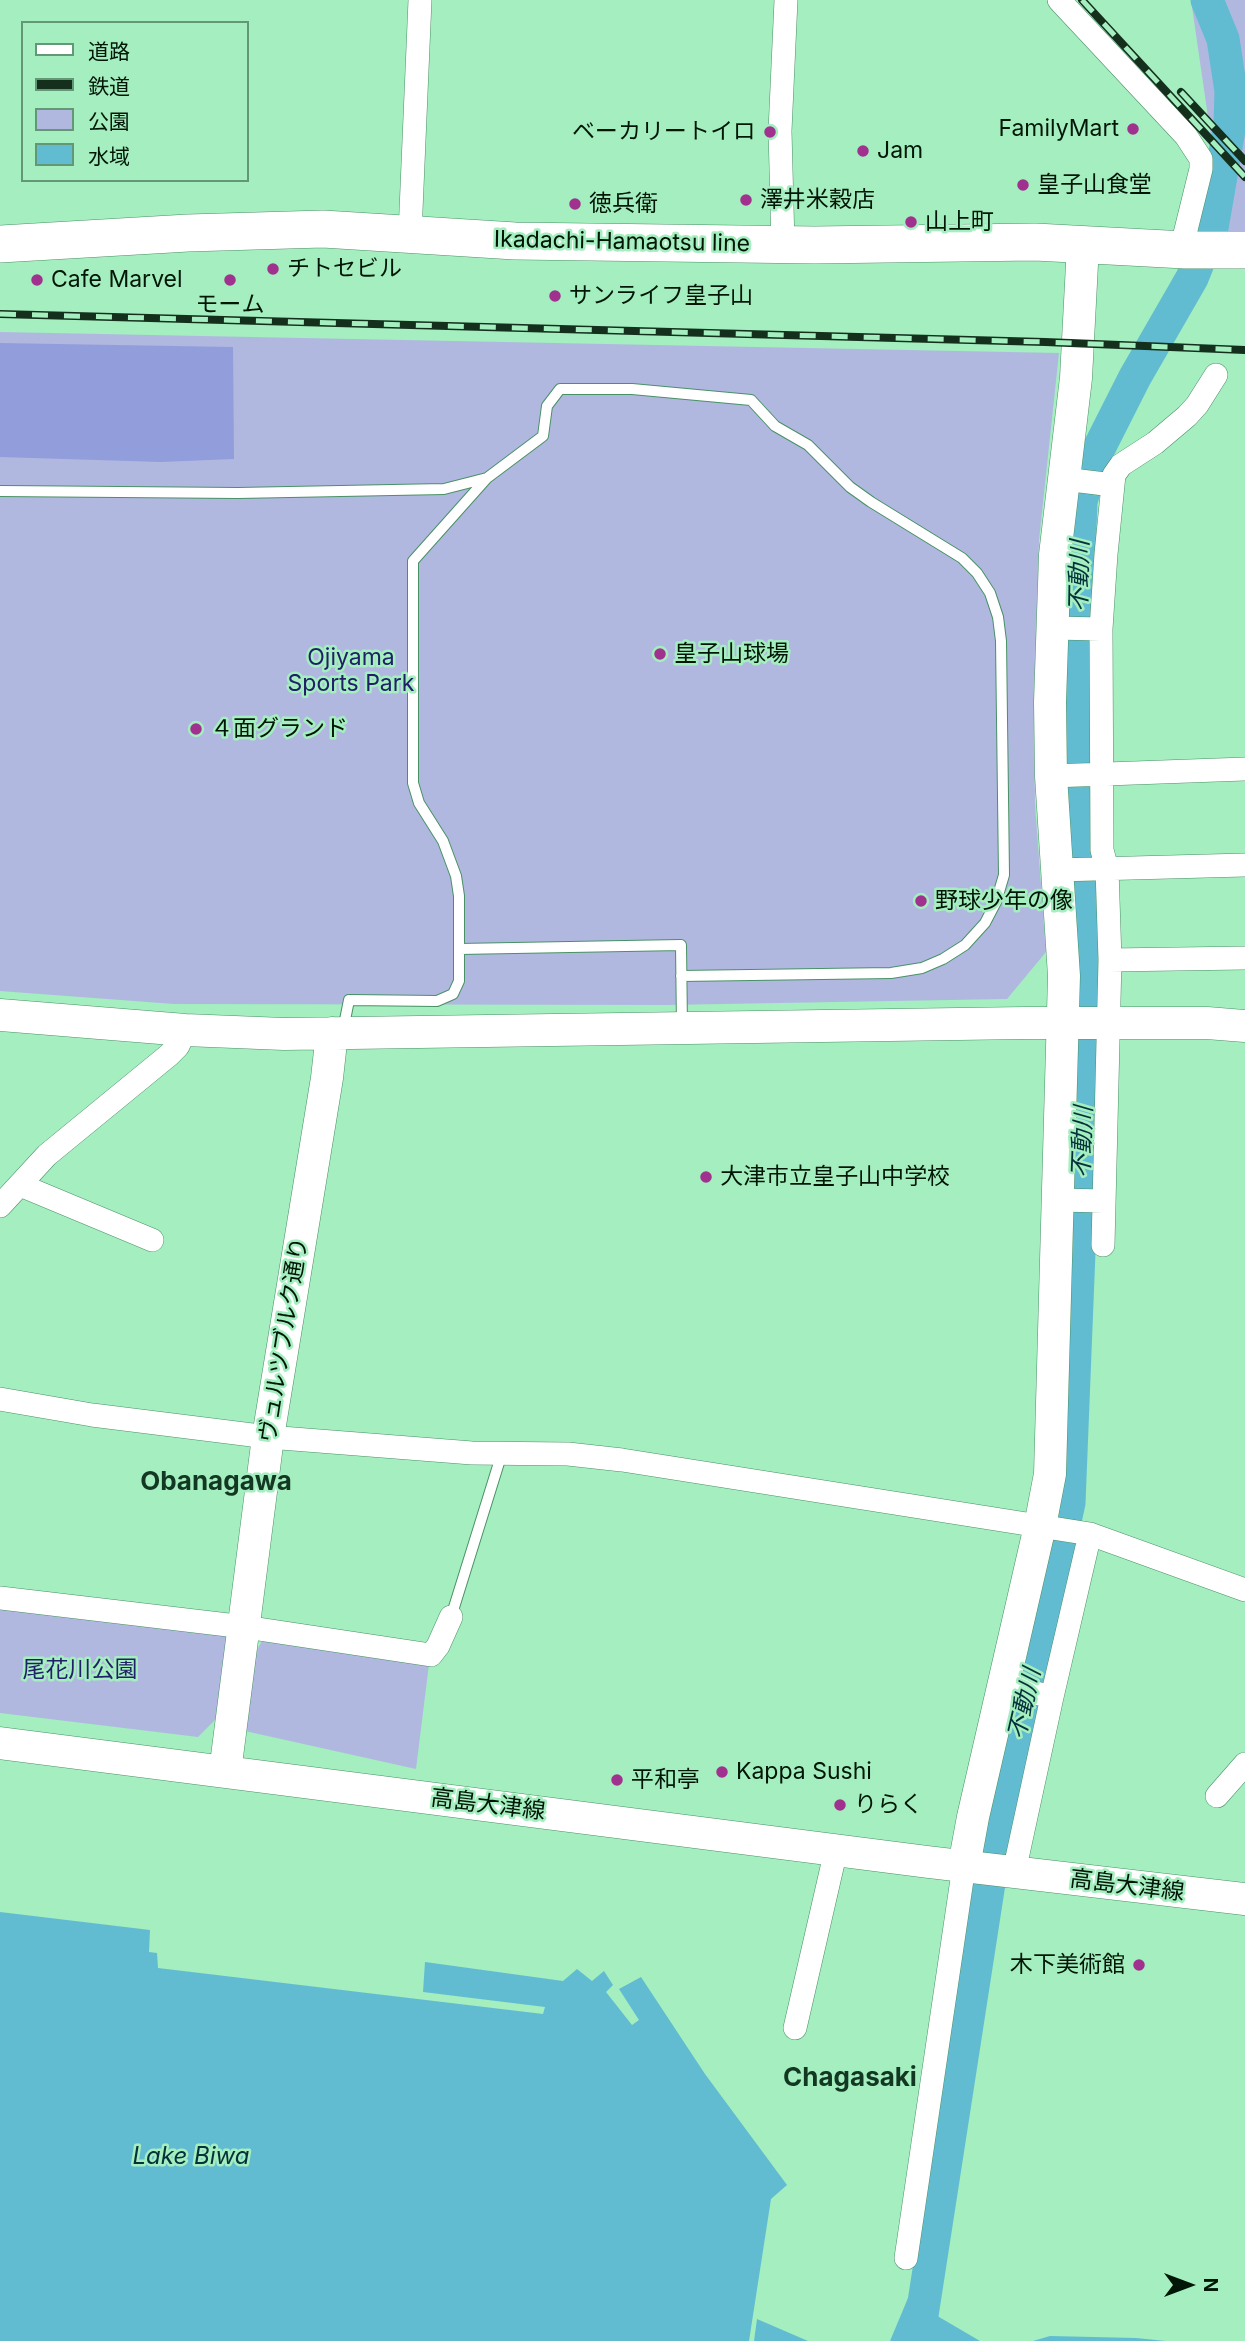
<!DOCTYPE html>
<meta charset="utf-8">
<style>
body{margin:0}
#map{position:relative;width:1245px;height:2341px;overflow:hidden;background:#a4eebf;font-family:Inter,"Noto Sans JP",sans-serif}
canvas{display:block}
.legend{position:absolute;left:21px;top:21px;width:228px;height:161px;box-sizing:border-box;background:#a4eebf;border:2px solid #629875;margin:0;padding:9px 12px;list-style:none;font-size:21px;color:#001607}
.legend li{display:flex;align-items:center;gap:14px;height:35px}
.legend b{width:35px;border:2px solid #629875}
.north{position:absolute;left:1154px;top:2250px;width:70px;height:70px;-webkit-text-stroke:5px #a4eebf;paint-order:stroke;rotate:90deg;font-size:19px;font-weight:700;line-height:28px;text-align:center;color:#001607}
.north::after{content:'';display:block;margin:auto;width:24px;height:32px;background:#001607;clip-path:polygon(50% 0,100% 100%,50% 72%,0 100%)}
</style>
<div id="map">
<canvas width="1245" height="2341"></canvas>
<ul class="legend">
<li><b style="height:9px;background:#fff"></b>道路</li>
<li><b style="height:9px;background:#14301d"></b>鉄道</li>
<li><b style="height:19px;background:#b0b8e0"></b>公園</li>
<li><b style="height:19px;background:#61bcd2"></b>水域</li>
</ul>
<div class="north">N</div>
</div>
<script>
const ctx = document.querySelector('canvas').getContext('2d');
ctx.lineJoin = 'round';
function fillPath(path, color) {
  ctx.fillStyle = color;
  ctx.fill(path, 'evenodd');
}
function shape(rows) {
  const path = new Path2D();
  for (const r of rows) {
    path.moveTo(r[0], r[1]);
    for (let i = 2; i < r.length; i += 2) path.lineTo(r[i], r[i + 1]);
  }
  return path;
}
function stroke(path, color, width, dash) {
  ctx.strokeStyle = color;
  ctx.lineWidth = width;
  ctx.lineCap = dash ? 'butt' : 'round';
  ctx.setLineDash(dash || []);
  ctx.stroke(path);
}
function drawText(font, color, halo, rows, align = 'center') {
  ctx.font = font + ' Inter,"Noto Sans JP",sans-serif';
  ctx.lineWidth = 5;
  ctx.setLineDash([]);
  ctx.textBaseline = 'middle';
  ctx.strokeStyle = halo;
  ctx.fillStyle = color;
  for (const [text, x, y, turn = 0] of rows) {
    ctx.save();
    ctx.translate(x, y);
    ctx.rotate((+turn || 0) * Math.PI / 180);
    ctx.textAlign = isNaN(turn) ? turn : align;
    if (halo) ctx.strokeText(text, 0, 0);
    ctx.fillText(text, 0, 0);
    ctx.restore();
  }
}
fillPath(shape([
 [1191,0,1245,0,1245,240,1196,243,1215,165],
 [0,332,1059,353,1039,540,1034,701,1035,805,1046,952,1007,999,666,1005,174,1004,0,991],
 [0,1606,228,1636,218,1717,198,1737,0,1713],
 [263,1639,429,1664,416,1769,245,1731,254,1656]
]), '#b0b8e0');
fillPath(shape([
 [0,343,233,347,234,459,161,462,0,457]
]), '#929edc');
fillPath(shape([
 [0,1912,150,1930,149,1952,157,1953,158,1968,543,2014,545,2007,423,1992,425,1962,563,1981,577,1969,592,1981,604,1971,613,1985,606,1992,632,2025,639,2020,619,1989,641,1977,705,2074,787,2185,771,2199,749,2341,0,2341],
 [908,2298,922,2307,980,2341,890,2341],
 [757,2319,808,2341,754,2341],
 [1050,2336,1136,2338,1166,2341,1033,2341]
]), '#61bcd2');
stroke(shape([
 [918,2341,998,1825,1069,1503,1090,975,1076,756,1075,662,1081,502,1091,464,1135,377,1192,278,1212,228,1230,124,1231,91,1223,39,1207,0]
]), '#61bcd2', 33);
const lane = shape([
 [0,491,238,493,444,489,487,478,543,436,547,406,560,389,632,389,751,400,775,426,808,445,850,487,871,502,962,558,977,573,990,593,998,617,1001,641,1004,875,996,902,985,923,965,945,943,959,922,968,891,973,681,976],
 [459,949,681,945,682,1027],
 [343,1030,349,1000,437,1001,453,994,459,981,459,896,456,876,443,841,419,803,413,783,413,561,487,478],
 [451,1617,502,1453]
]);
const street = shape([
 [1059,0,1186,136,1201,159,1201,169,1181,250],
 [410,234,420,0],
 [783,244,780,131,786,0],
 [1216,375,1197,405,1187,416,1155,443,1121,465,1114,475,1106,554,1101,629,1102,850,1107,869,1110,960,1245,958],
 [1064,479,1113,485],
 [1053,628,1101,629],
 [1051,776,1245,769],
 [1057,870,1245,865],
 [20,1185,152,1240],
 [1058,1200,1104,1201],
 [0,1206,47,1155,169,1055,178,1046,185,1030],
 [1103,1245,1110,960],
 [0,1399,92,1415,268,1437,472,1453,568,1454,622,1460,1090,1534,1245,1590],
 [0,1598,245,1627,431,1655,438,1646,451,1617],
 [1003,1685,1052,1697],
 [1217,1796,1245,1764],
 [1014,1872,1052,1697,1090,1534],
 [795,2028,836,1850],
 [906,2258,964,1866]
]);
const secondary = shape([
 [0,1015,185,1030,284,1034,1025,1023,1207,1023,1245,1026],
 [0,1743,928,1862,1245,1899],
 [225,1772,268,1437,327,1078,332,1033],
 [964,1866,973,1817,1040,1526,1050,1474,1064,976,1051,776,1050,702,1055,555,1076,378,1083,245]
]);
const primary = shape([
 [0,244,188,233,323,229,515,241,815,245,1035,242,1185,250,1245,250]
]);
stroke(lane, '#499166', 12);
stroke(street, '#499166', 24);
stroke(secondary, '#499166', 33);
stroke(primary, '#499166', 38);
stroke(lane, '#fff', 10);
stroke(street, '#fff', 23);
stroke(secondary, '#fff', 32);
stroke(primary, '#fff', 37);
const rail = shape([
 [1082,0,1245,177],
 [1181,92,1245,161],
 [0,314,1045,342,1245,350]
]);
stroke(rail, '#14301d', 8);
stroke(rail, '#a4eebf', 5, [16]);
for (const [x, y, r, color] of [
 [1133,129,7,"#a1318e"],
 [770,132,7,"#a1318e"],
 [863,151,7,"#a1318e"],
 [1023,185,7,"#a1318e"],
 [746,200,7,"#a1318e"],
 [575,204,7,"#a1318e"],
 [911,222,7,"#a1318e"],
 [273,269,7,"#a1318e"],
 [37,280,7,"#a1318e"],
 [230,280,7,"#a1318e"],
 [555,296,7,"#a1318e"],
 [660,654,7,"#a1318e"],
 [196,729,7,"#a1318e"],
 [921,901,7,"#a1318e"],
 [706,1177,7,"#a1318e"],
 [722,1772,7,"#a1318e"],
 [617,1780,7,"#a1318e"],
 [840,1805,7,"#a1318e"],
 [1139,1965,7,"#a1318e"]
]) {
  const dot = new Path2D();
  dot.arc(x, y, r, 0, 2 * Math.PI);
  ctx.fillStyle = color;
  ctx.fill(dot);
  stroke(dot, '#a4eebf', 2.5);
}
drawText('23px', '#001607', '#a4eebf', [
 ["FamilyMart",1119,129,"right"],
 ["ベーカリートイロ",756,132,"right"],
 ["Jam",877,151],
 ["皇子山食堂",1037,185],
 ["澤井米穀店",760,200],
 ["徳兵衛",589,204],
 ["山上町",925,222],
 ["チトセビル",287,269],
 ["Cafe Marvel",51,280],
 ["サンライフ皇子山",569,296],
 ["モーム",230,305,"center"],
 ["皇子山球場",674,654],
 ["４面グランド",210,729],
 ["野球少年の像",935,901],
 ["大津市立皇子山中学校",720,1177],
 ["Kappa Sushi",736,1772],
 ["平和亭",631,1780],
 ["りらく",854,1805],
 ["木下美術館",1125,1965,"right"]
], 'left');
drawText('23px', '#001607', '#a4eebf', [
 ["Ikadachi-Hamaotsu line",622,242,1],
 ["ヴュルツブルク通り",284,1340,-81],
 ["高島大津線",488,1805,7],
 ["高島大津線",1127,1886,7]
]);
drawText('23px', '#202068', '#a4eebf', [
 ["Ojiyama",351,658],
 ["Sports Park",351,684],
 ["尾花川公園",80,1670]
]);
drawText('italic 24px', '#04323b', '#a4eebf', [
 ["不動川",1080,576,-89],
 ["不動川",1083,1142,-88],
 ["不動川",1025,1704,-77],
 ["Lake Biwa",191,2157]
]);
drawText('bold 26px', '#123823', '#a4eebf', [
 ["Obanagawa",216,1482],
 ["Chagasaki",850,2078]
]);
</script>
